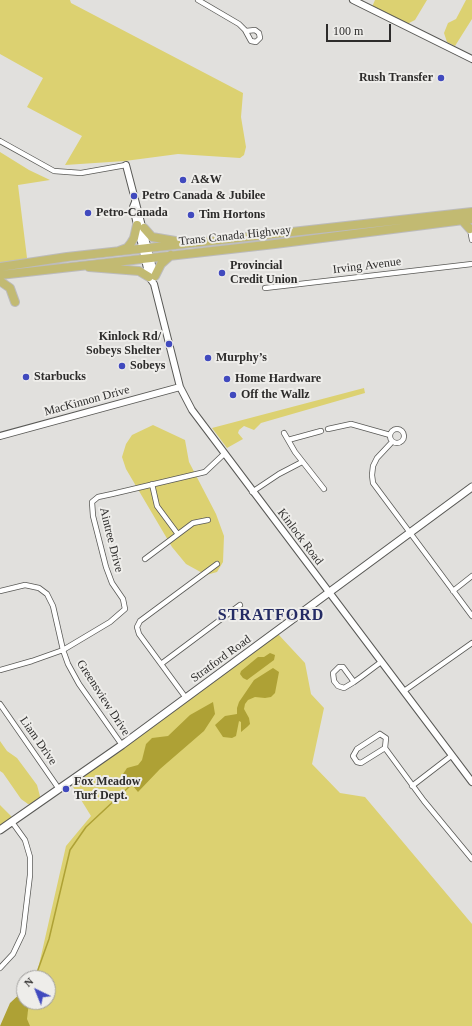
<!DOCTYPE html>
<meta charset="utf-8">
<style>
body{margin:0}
#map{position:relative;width:472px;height:1026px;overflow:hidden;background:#e1e0dd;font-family:"Times New Roman",serif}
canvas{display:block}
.north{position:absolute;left:16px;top:970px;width:40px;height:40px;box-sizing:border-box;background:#eeedea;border:1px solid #a1a09e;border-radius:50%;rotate:317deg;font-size:11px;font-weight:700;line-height:16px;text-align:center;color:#2d2c2b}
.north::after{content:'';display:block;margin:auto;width:14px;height:18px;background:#414abe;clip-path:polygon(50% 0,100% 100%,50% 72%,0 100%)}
.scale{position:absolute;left:326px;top:24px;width:65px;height:18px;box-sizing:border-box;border:2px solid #2d2c2b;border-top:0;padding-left:5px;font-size:12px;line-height:14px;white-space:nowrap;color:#2d2c2b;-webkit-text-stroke:3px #eeedea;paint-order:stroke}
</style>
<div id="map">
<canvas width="472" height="1026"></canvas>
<div class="north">N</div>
<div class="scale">100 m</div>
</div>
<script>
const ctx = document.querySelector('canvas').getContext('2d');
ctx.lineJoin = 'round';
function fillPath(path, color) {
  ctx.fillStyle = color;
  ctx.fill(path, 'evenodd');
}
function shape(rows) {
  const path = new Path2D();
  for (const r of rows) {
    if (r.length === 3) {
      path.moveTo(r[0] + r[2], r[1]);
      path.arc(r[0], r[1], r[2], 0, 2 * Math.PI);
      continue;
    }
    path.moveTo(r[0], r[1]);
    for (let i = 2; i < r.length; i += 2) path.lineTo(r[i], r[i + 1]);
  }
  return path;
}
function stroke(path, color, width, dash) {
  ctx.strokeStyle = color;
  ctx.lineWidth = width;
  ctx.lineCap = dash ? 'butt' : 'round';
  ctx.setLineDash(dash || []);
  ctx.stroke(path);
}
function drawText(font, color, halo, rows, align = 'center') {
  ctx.font = font + ' "Times New Roman",serif';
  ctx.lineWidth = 4;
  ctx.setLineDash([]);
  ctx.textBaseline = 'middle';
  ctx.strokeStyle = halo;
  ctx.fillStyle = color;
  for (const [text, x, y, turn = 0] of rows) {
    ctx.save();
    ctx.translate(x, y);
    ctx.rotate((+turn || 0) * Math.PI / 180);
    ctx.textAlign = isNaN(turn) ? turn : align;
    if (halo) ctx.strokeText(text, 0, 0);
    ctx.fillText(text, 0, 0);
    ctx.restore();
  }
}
fillPath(shape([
 [0,0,70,0,71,3,243,93,241,117,246,147,244,155,240,158,178,154,125,161,65,165,82,136,27,107,43,78,0,54],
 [375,0,427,0,415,20,407,24,372,7],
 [466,0,472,0,472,19,455,46,447,42,444,33,448,23,456,19],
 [0,152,29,170,50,180,18,185,28,266,0,269],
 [364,388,365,393,261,423,254,430,244,426,239,430,238,433,243,439,227,448,212,428],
 [153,425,185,440,189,462,216,514,224,536,223,562,217,572,206,575,186,564,172,547,126,469,122,457,126,444,132,435],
 [278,634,305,663,311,694,324,708,312,764,340,793,365,797,472,924,472,1026,25,1026,29,1002,48,1002,48,978,36,978,66,846,91,816,70,782,163,719],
 [0,741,7,751,17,758,37,785,41,800,34,804,28,804,21,799,3,773,0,771],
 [0,805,12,817,0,826]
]), '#dcd171');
fillPath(shape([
 [270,653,275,655,274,660,247,680,243,678,240,674,241,671,258,657,264,657],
 [273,668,279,672,275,693,271,697,265,698,255,697,248,700,245,704,244,709,249,718,250,724,247,727,241,732,241,722,239,721,236,736,232,738,223,737,215,725,225,716,237,714,237,708,239,702,254,680],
 [213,702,215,714,204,731,160,769,138,792,123,774,127,768,138,765,142,760,146,744,152,738,168,736,190,715],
 [24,990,24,1002,29,1002,27,1019,30,1026,0,1026,10,1003]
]), '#aea135');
stroke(shape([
 [35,978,49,939,70,850,86,827,131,785]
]), '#aea135', 1.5);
const minor = shape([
 [198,0,239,24,245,30,251,41,256,42,260,38,259,33,255,30,246,31],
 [0,141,54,171,81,173,126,165],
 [470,229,472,240],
 [265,288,472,264],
 [328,429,351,424,390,435],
 [397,436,7],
 [284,433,295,452,324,489],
 [288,440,321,431],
 [392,442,377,458,373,466,372,475,373,483,472,616],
 [152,484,157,506,177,533],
 [252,492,279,474,302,462],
 [145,559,193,523,208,520],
 [0,591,25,585,39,588,47,594,53,606,63,650,68,664,79,684,122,745],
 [453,591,472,576],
 [161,664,240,605],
 [0,670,32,661,63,650,110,622,125,609,123,599,112,583,106,567,93,516,92,502,98,497,112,494,205,472,224,454],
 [354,682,343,667,339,667,333,673,334,681,338,686,344,688,354,682,361,677,381,662],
 [404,691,472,643],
 [186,698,139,634,137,627,140,621,217,564],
 [0,704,59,789],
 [380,734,386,738,385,748,361,763,357,762,353,756,357,749,380,734],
 [385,748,424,801,472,859],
 [412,786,451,756],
 [0,968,13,954,23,933,30,875,30,857,25,840,12,822]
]);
const tertiary = shape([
 [353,0,472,59],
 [126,165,155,276],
 [135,202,133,207,149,277,154,284,180,387,192,410,472,782],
 [0,436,180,387]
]);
const secondary = shape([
 [0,830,122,745,472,487]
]);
const trunk = shape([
 [462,220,470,229],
 [144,228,152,237,181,242],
 [119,251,127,248,131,243,134,238,137,225],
 [0,267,67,257,472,212],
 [89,267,139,271,149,277],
 [0,275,275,244,472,219],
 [155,276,161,264,171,255],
 [0,281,10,288,15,302]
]);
stroke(minor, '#595956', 6);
stroke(tertiary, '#595956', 8);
stroke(secondary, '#595956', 9);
stroke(trunk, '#bcbbbb', 10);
stroke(minor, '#fff', 4.5);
stroke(tertiary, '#fff', 6);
stroke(secondary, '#fff', 7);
stroke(trunk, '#c2ba72', 8);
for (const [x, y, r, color] of [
 [441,78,4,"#414abe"],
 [183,180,4,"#414abe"],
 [134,196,4,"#414abe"],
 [88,213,4,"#414abe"],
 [191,215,4,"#414abe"],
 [222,273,4,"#414abe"],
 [169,344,4,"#414abe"],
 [208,358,4,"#414abe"],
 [122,366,4,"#414abe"],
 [26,377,4,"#414abe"],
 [227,379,4,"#414abe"],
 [233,395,4,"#414abe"],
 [66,789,4,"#414abe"]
]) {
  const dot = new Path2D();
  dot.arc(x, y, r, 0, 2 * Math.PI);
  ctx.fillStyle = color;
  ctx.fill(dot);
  stroke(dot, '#eeedea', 1.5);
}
drawText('bold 12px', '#2d2c2b', '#eeedea', [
 ["Rush Transfer",433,78,"right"],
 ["A&W",191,180],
 ["Petro Canada & Jubilee",142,196],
 ["Petro-Canada",96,213],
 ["Tim Hortons",199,215],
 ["Provincial",230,266],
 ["Credit Union",230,280],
 ["Kinlock Rd/",161,337,"right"],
 ["Sobeys Shelter",161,351,"right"],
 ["Murphy’s",216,358],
 ["Sobeys",130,366],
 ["Starbucks",34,377],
 ["Home Hardware",235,379],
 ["Off the Wallz",241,395],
 ["Fox Meadow",74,782],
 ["Turf Dept.",74,796]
], 'left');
drawText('12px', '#2d2c2b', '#eeedea', [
 ["Trans Canada Highway",235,236,-6],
 ["Irving Avenue",367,266,-7],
 ["MacKinnon Drive",87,401,-15],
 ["Kinlock Road",300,537,53],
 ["Aintree Drive",111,540,76],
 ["Stratford Road",221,659,-36],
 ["Greensview Drive",103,698,57],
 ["Liam Drive",38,741,55]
]);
ctx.letterSpacing = '1px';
drawText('bold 16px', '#242b64', '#eeedea', [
 ["STRATFORD",271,616]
]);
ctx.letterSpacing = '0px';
</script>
